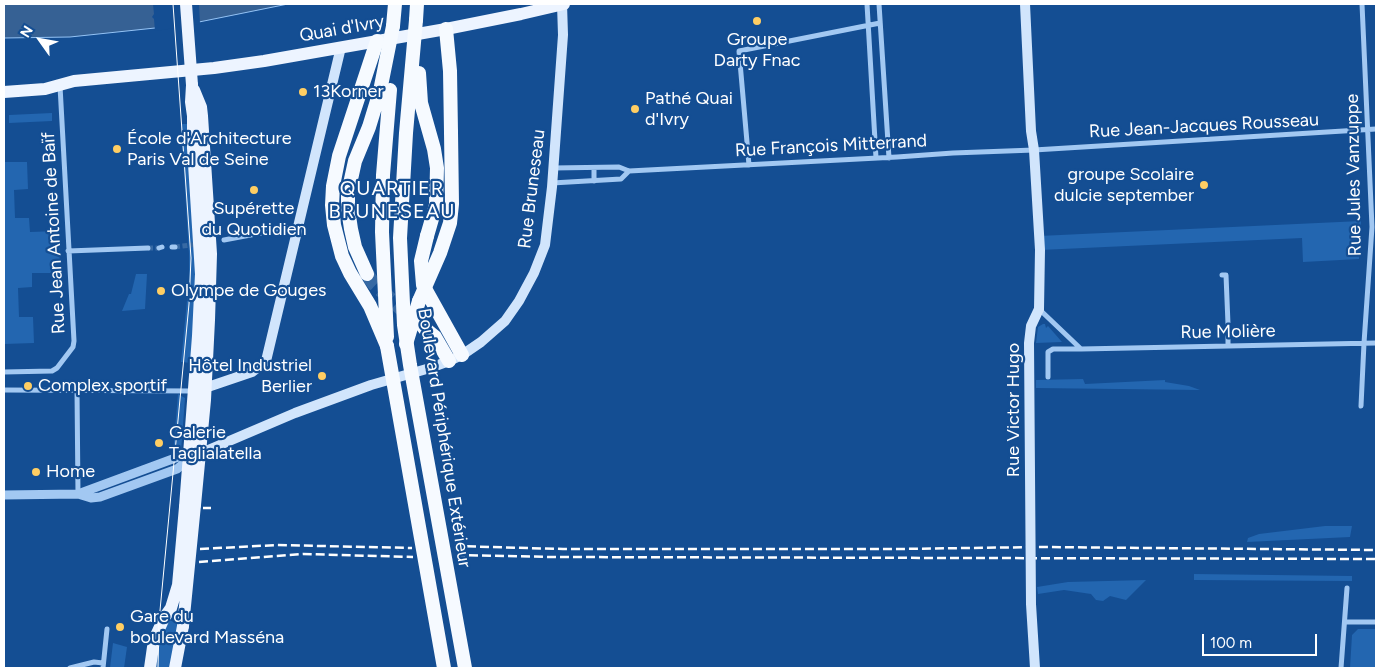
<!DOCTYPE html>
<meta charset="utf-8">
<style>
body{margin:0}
#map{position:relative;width:1380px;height:672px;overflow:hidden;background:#144e93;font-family:Figtree,sans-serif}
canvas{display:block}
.frame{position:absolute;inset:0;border:5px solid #fff;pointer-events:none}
.north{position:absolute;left:15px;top:15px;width:50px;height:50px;-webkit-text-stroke:4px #144e93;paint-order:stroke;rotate:302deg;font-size:14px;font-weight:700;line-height:20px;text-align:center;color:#fff}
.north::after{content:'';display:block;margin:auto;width:18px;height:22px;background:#fff;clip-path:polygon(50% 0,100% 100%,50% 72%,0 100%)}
.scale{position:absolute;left:1202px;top:634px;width:115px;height:22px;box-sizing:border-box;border:2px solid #fff;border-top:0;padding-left:6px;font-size:15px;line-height:18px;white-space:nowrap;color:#fff;-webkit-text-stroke:4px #144e93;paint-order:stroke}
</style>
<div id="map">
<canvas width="1380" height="672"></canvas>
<div class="frame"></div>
<div class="north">N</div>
<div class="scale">100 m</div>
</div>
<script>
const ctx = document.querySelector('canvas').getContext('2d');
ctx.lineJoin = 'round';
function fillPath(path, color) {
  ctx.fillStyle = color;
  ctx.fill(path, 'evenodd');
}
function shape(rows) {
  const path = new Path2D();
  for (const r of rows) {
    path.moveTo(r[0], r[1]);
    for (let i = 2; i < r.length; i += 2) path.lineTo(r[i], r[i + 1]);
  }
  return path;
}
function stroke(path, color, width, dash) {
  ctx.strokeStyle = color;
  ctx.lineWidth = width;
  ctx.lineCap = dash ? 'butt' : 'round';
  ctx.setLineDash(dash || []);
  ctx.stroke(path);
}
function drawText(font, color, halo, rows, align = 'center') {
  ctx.font = font + ' Figtree,sans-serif';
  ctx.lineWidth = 4.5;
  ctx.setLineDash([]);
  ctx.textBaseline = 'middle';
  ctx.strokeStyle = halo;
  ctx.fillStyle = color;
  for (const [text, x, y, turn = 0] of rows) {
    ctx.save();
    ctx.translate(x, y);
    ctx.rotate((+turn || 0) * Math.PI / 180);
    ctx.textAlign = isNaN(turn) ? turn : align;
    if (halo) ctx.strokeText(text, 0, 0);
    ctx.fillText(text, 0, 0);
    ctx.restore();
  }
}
fillPath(shape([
 [52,113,52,121,9,123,9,115],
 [181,124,188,124,197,247,192,363,181,362,189,280,189,254],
 [4,162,27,162,28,189,14,190,15,218,29,218,30,232,59,231,60,273,32,273,32,287,18,288,19,317,33,317,34,343,4,344],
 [1361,221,1359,259,1303,262,1302,238,1040,250,1039,236],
 [136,274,147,274,145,309,122,311,129,294,131,294],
 [1043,324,1045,324,1046,328,1048,326,1062,342,1036,343,1038,327],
 [1083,379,1085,384,1165,380,1165,382,1189,386,1200,390,1036,388,1036,380],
 [178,394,185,398,181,451,173,454],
 [1325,526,1352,526,1350,537,1247,542,1248,538,1259,534],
 [1194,574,1352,576,1352,581,1194,580],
 [1146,580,1126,600,1110,596,1103,601,1096,600,1091,594,1064,590,1038,594,1037,587,1068,582],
 [169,620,179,624,172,668,154,668,156,646],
 [1358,629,1376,629,1376,668,1350,668,1352,635],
 [113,643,127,647,124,668,110,668]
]), '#2366b0');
const water = shape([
 [4,4,288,4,194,23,155,28,70,37,4,38,4,4]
]);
fillPath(water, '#366194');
stroke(water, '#94c3f5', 1);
fillPath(shape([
 [153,4,199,4,200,24,155,31,154,19,152,17,154,14]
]), '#144e93');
stroke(shape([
 [175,247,199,244],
 [148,248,159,248],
 [1228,324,1228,337]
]), '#3769a3', 5, [5, 2.5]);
stroke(shape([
 [367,274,374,284,410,317]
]), '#3769a3', 14, [14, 7]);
stroke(shape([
 [867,4,876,158],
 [879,4,889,158],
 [749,165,739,51,880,23],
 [553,168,619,167,629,171,897,157,953,153,1034,150,1376,129],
 [594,168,594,181],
 [552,183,621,179,629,171],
 [224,240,298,226],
 [172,247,175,247],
 [159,248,162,247],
 [68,251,148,248],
 [1222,275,1226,275,1228,324],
 [1039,309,1081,349,1376,343],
 [1228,337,1228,346],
 [4,372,52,371,57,368,73,347,74,341,60,86],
 [1048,377,1048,352,1053,349,1081,349],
 [4,390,193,391],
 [77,390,78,494],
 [1361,406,1364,343,1372,227,1362,4],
 [1345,622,1376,622],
 [70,668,94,662,103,663],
 [103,668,107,629],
 [1341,668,1347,588]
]), '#a2c8f2', 5);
stroke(shape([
 [78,494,178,457,189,459],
 [4,495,78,494,91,498,100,497,177,469,189,459]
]), '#a2c8f2', 9);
stroke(shape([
 [1025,4,1031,131,1034,150,1040,250,1039,309],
 [199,390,252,372,266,361,341,47],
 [194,456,295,413,371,385,430,368,449,361,462,355,481,342,505,321,519,301,534,273,545,245,552,187,563,35,562,4]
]), '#d1e5fc', 10);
stroke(shape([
 [194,90,201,107,202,116,211,254,209,320,205,400,195,505],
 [4,92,45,89,74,81,214,68,264,61,446,29,521,14,564,4],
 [185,507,198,336,201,274,193,148,193,116,191,102,192,85],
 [150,668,154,640,164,618],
 [175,668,183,626]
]), '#edf4ff', 12);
stroke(shape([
 [416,20,417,4],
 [393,26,395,4],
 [446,29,450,71,451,132],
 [377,41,339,156,333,186,332,205,334,225,342,256,350,273,370,306,387,346],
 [427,236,421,261,423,285,462,355],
 [367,274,355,247,351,229,348,209,348,193,355,161,369,127,380,91],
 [424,328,435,337,449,361],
 [387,337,382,232,383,175,390,90],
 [406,344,419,301]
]), '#f6faff', 14);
stroke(shape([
 [158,668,159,621,189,304,191,258,173,4]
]), '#fff', 1);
stroke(shape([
 [203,508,211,508],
 [454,546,563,549,896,549,1041,547,1376,550],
 [200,549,277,545,412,548],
 [456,555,552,557,1376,559],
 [199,562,303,554,413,557]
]), '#fff', 2.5, [9, 4]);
stroke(shape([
 [1035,668,1031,604,1029,343,1031,326,1039,309]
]), '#d1e5fc', 10);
stroke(shape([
 [186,4,192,85],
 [164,618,171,608,178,585,185,507],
 [183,626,195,505]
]), '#edf4ff', 12);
stroke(shape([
 [416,20,406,133,400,238,404,325,410,365,465,668],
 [419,73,421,103,434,149,437,168,436,205,427,236],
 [380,91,393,26],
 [419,301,440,253,450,223,452,204,451,132],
 [387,346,444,668]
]), '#f6faff', 14);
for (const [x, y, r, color] of [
 [757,21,5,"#ffce63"],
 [303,92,5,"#ffce63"],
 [635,109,5,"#ffce63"],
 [117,149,5,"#ffce63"],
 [1204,185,5,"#ffce63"],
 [254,190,5,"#ffce63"],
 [161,291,5,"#ffce63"],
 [322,376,5,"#ffce63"],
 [28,386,5,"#ffce63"],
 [159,443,5,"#ffce63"],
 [36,472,5,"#ffce63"],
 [120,627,5,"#ffce63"]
]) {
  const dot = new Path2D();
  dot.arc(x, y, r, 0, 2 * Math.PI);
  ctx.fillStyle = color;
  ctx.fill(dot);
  stroke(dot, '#144e93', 2);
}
drawText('18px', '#fff', '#144e93', [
 ["Quai d'Ivry",342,29,-10],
 ["Rue Jean-Jacques Rousseau",1204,126,-3],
 ["Rue François Mitterrand",831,146,-3],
 ["Rue Jules Vanzuppe",1354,175,-91],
 ["Rue Bruneseau",532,189,-83],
 ["Rue Jean Antoine de Baïf",54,233,-93],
 ["Rue Molière",1228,332,-1],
 ["Rue Victor Hugo",1014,410,-90],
 ["Boulevard Périphérique Extérieur",444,438,81]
]);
drawText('18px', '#fff', '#144e93', [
 ["Groupe",757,40,"center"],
 ["Darty Fnac",757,61,"center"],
 ["13Korner",313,92],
 ["Pathé Quai",645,99],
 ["d'Ivry",645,120],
 ["École d'Architecture",127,139],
 ["Paris Val de Seine",127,160],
 ["groupe Scolaire",1194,175,"right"],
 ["dulcie september",1194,196,"right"],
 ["Supérette",254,209,"center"],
 ["du Quotidien",254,230,"center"],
 ["Olympe de Gouges",171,291],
 ["Hôtel Industriel",312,366,"right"],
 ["Berlier",312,387,"right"],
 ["Complex sportif",38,386],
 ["Galerie",169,433],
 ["Taglialatella",169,454],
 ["Home",46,472],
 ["Gare du",130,617],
 ["boulevard Masséna",130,638]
], 'left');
ctx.letterSpacing = '1px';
drawText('20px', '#fff', '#144e93', [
 ["QUARTIER",392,189],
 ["BRUNESEAU",392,212]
]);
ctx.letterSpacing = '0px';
</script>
